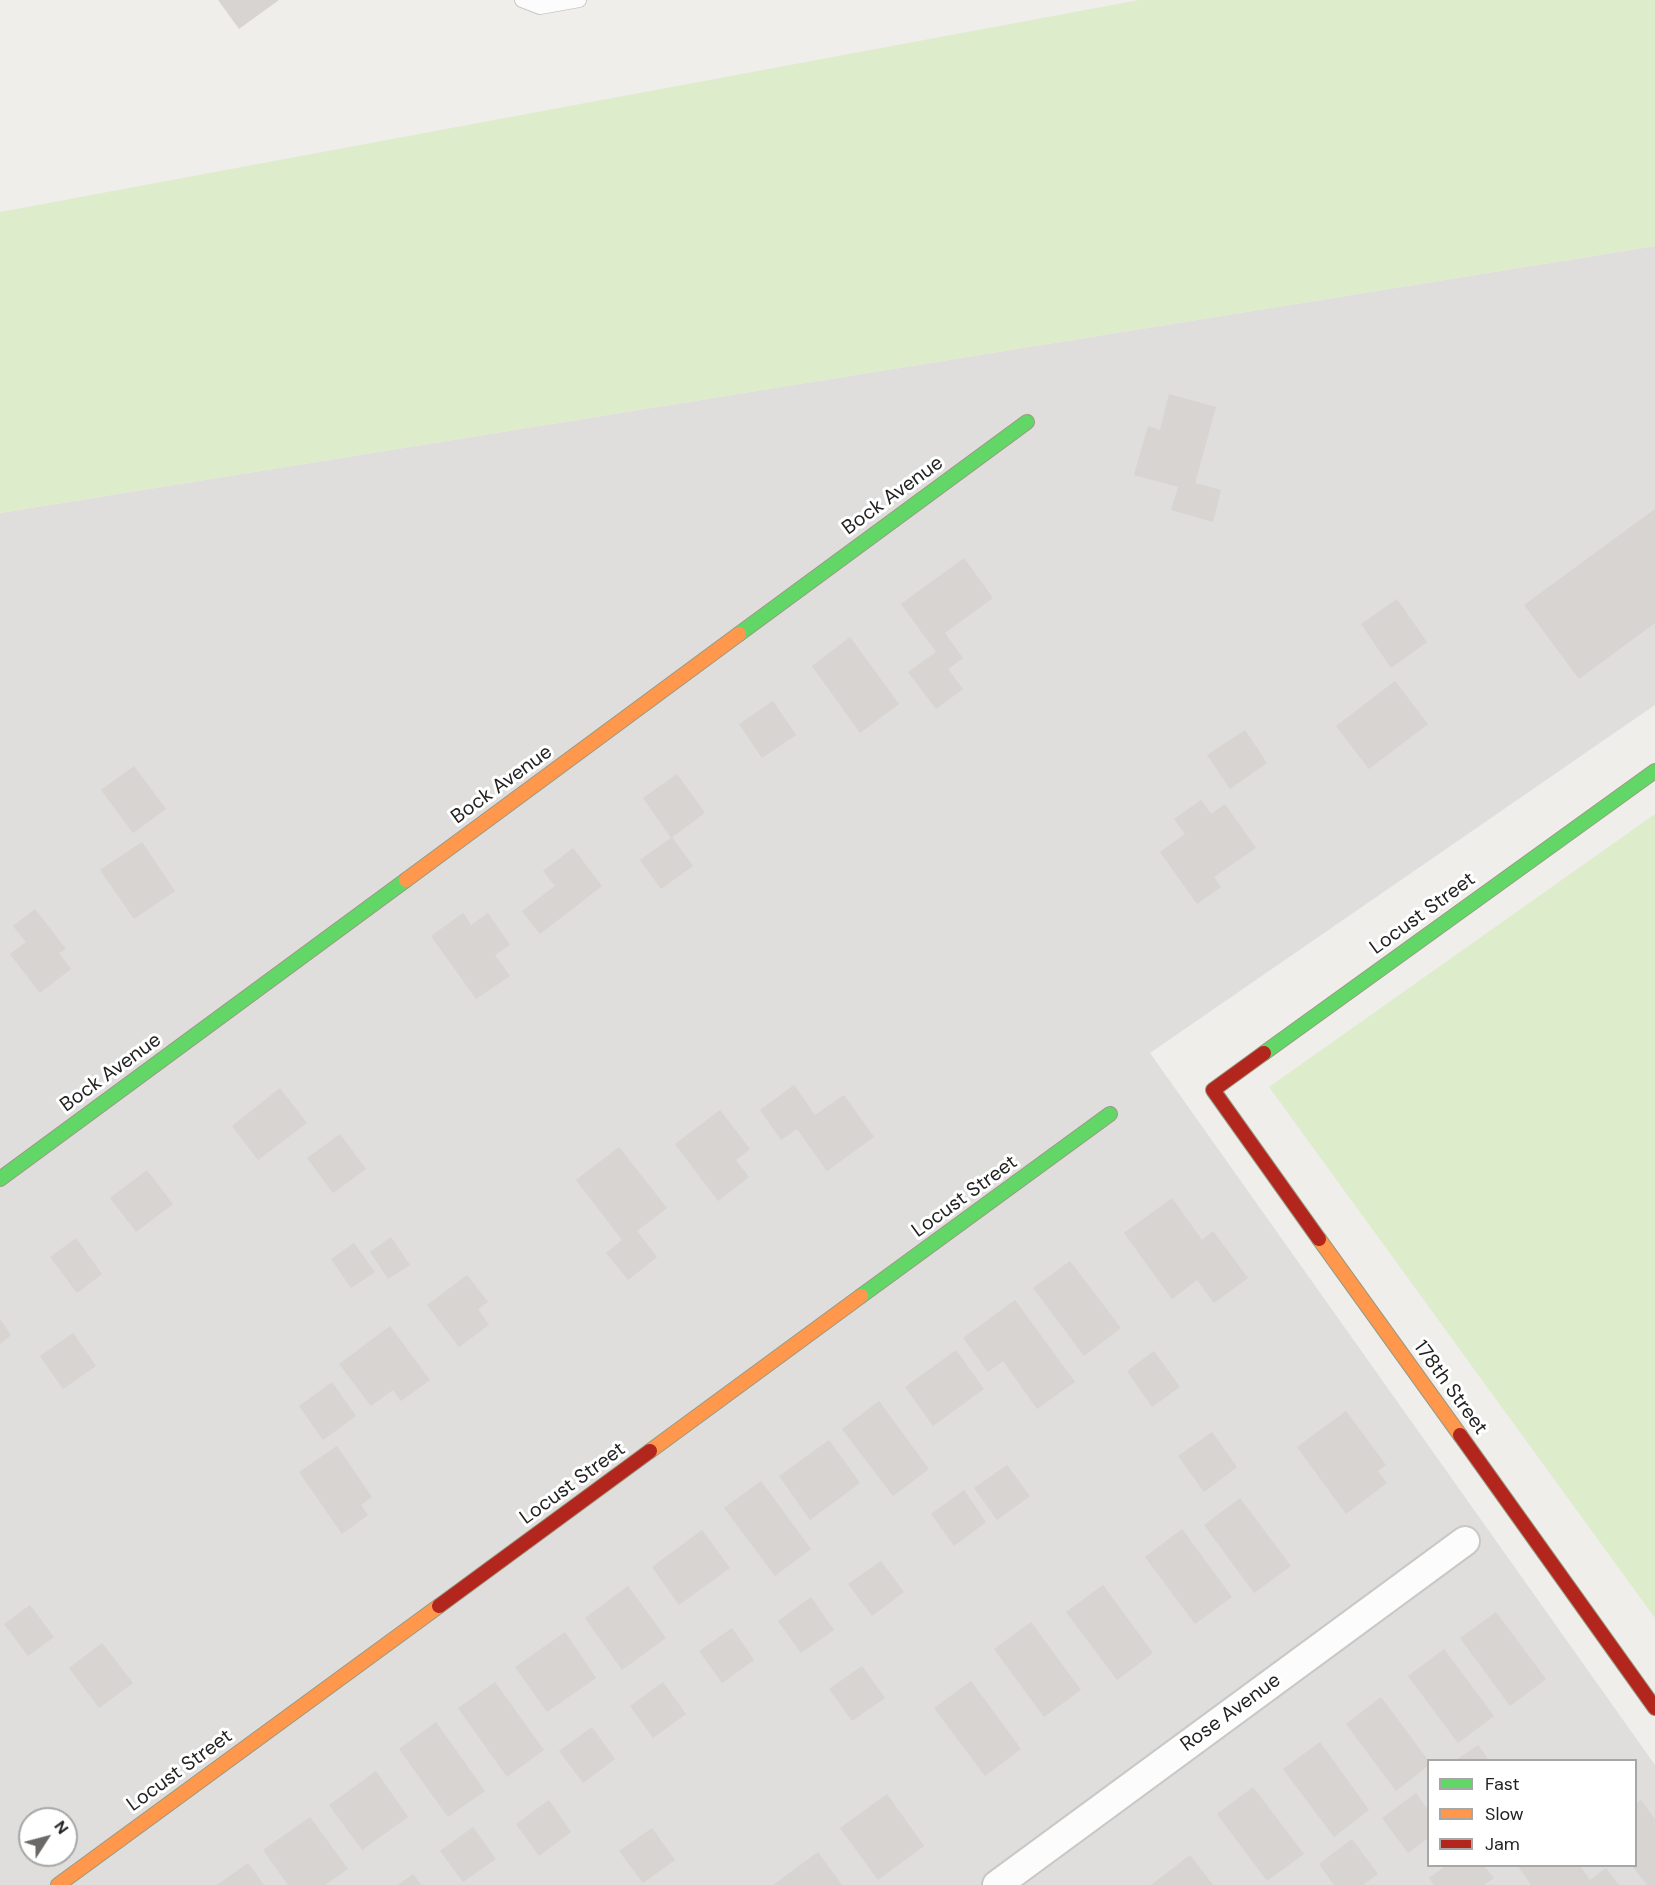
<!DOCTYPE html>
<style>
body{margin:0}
#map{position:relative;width:1655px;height:1885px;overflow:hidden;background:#f0eeeb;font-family:"DM Sans",sans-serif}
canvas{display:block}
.legend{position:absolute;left:1427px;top:1759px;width:210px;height:108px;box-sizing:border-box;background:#fff;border:2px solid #a7a7a7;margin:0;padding:8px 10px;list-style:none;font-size:18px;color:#222}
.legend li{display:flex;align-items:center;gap:12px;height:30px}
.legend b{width:30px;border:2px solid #a7a7a7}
.north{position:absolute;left:18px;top:1807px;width:60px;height:60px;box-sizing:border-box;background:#fff;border:2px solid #a7a7a7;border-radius:50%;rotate:54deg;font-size:16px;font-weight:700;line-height:24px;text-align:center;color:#222}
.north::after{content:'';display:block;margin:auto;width:21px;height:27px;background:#6a6968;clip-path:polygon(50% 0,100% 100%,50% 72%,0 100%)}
</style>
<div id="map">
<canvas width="1655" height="1885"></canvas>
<ul class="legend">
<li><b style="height:8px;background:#63d668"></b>Fast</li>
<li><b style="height:8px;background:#ff974d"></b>Slow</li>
<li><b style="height:8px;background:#b3261e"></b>Jam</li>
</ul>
<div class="north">N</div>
</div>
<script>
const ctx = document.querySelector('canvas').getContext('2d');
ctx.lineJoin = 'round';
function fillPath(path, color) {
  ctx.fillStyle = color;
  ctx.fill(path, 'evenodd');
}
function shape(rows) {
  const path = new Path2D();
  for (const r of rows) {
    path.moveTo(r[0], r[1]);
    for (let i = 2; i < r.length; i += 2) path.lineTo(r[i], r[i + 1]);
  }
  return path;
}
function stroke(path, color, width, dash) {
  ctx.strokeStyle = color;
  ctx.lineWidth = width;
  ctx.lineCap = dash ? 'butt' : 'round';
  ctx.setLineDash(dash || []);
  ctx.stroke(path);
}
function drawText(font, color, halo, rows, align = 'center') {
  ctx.font = font + ' "DM Sans",sans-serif';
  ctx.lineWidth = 6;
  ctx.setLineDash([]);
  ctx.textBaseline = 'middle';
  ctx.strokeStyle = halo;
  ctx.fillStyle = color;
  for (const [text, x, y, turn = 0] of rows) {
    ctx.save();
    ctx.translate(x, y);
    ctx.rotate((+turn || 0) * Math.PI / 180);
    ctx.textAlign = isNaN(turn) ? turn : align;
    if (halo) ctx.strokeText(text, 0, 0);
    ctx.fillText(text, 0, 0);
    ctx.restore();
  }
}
fillPath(shape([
 [1655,246,1655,705,1150,1053,1655,1765,1655,1885,0,1885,0,513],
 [1428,1760,1636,1760,1636,1866,1428,1866],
 [30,1819,66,1819,66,1855,30,1855]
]), '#dfdedc');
fillPath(shape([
 [1139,0,1655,0,1655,246,0,513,0,212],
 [1655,814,1655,1618,1269,1087]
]), '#ddeccb');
fillPath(shape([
 [218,0,279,0,239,29],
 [1169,394,1216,407,1195,483,1221,490,1213,522,1171,510,1178,487,1134,475,1148,426,1160,430],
 [1655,509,1655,623,1579,679,1524,605],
 [964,558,993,598,945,633,963,658,948,669,963,689,936,709,908,672,936,652,901,604],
 [1397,599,1427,642,1391,668,1361,624],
 [850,637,899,704,860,733,812,666],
 [1395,681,1428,724,1369,769,1336,726],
 [773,701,796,735,762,758,739,724],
 [1245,730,1267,763,1230,789,1207,755],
 [134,766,166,809,133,833,101,790],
 [677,774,705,813,671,838,643,798],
 [1201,800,1211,814,1225,804,1256,848,1214,877,1221,887,1197,904,1160,852,1185,834,1174,819],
 [672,837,693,866,661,889,640,860],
 [142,842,175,891,134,919,100,870],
 [573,848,602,886,540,934,522,911,555,886,543,871],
 [35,909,66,949,59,953,71,969,40,993,10,954,26,942,13,926],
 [463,913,471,925,488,913,510,945,495,955,510,976,476,999,431,936],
 [794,1085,815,1115,844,1095,874,1137,827,1171,797,1129,781,1140,760,1110],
 [280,1088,307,1123,258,1160,232,1126],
 [720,1110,750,1149,736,1160,749,1177,718,1201,675,1144],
 [340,1134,366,1169,333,1193,307,1158],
 [619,1147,667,1208,637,1231,657,1257,628,1280,606,1253,622,1240,576,1180],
 [147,1170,173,1204,136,1232,110,1198],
 [1172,1198,1202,1240,1213,1231,1248,1278,1214,1303,1197,1280,1172,1299,1124,1233],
 [391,1237,410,1265,388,1279,370,1252],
 [76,1238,102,1274,77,1293,50,1257],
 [354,1243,375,1272,351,1288,331,1259],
 [1070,1261,1121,1328,1084,1356,1033,1288],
 [467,1275,488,1302,478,1309,489,1325,459,1347,427,1305],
 [1015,1300,1075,1382,1037,1409,1003,1361,988,1372,963,1338],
 [0,1319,11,1335,0,1344],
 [390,1326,430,1380,401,1401,393,1390,371,1406,339,1364],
 [73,1333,96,1366,63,1389,40,1356],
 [956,1350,984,1389,933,1426,905,1387],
 [1154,1351,1180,1387,1152,1407,1127,1371],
 [332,1382,356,1416,323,1440,299,1406],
 [879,1401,929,1469,893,1496,842,1429],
 [1346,1411,1386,1465,1378,1471,1387,1483,1346,1514,1297,1447],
 [1212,1432,1237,1467,1204,1492,1178,1456],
 [829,1440,860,1483,810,1520,779,1476],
 [337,1446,372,1497,361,1505,368,1515,342,1534,299,1472],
 [1007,1465,1030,1496,997,1520,974,1488],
 [761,1481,811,1549,775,1576,724,1508],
 [964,1490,986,1522,954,1546,931,1514],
 [1240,1498,1291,1566,1254,1593,1204,1525],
 [1182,1529,1232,1597,1195,1624,1145,1557],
 [702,1530,730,1568,679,1605,652,1567],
 [881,1561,904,1592,872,1616,848,1584],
 [1103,1585,1153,1653,1117,1680,1066,1612],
 [628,1586,666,1638,622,1670,585,1618],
 [811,1597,834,1630,801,1653,778,1621],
 [30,1605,54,1637,28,1656,4,1624],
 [1496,1612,1546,1679,1510,1706,1460,1638],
 [1031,1622,1081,1690,1044,1717,994,1649],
 [732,1628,754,1660,722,1683,699,1651],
 [565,1632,596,1678,547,1712,515,1667],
 [102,1643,133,1683,99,1708,69,1668],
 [1444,1649,1494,1716,1458,1743,1408,1676],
 [862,1666,885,1698,852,1721,829,1689],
 [971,1681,1021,1749,985,1776,934,1708],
 [495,1682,544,1750,507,1777,458,1708],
 [663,1682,686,1714,653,1738,630,1706],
 [1381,1697,1428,1760,1428,1766,1396,1791,1346,1724],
 [436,1722,485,1791,448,1817,399,1749],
 [592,1727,615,1759,583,1783,559,1751],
 [1320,1742,1369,1810,1334,1837,1283,1769],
 [1478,1745,1489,1760,1456,1760],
 [376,1771,408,1817,362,1850,329,1805],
 [1253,1787,1304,1854,1267,1881,1217,1814],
 [1416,1793,1428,1810,1428,1838,1408,1853,1382,1818],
 [887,1794,924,1846,878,1880,840,1828],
 [549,1800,571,1832,539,1856,516,1824],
 [1641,1800,1655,1819,1655,1885,1647,1885,1632,1866,1636,1866,1636,1804],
 [310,1817,348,1869,325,1885,288,1885,263,1850],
 [473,1827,496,1859,463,1882,440,1851],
 [652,1828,675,1860,643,1883,619,1851],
 [1352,1839,1378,1874,1363,1885,1334,1885,1319,1864],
 [818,1852,842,1885,773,1885],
 [1190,1855,1213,1885,1151,1885],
 [248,1863,264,1885,217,1885],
 [1446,1866,1484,1866,1494,1878,1484,1885,1434,1885,1429,1878],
 [1518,1866,1580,1866,1590,1880,1606,1868,1619,1885,1531,1885],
 [413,1874,421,1885,398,1885]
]), '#d7d4d2');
const lane = shape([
 [522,0,540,7,579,0]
]);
const street = shape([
 [997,1885,1465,1541]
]);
const fast = shape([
 [739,634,1027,422],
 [1264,1053,1655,771],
 [0,1179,406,880],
 [861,1296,1110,1114]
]);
const slow = shape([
 [406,880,739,634],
 [1319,1239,1460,1435],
 [650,1451,861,1296],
 [58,1885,439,1606]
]);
const jam = shape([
 [1264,1053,1213,1090,1319,1239],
 [1460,1435,1655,1708],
 [439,1606,650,1451]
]);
stroke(lane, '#c9c8c7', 16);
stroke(street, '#c9c8c7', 32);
stroke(fast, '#999a82', 16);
stroke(slow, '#999a82', 16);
stroke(jam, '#999a82', 16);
stroke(lane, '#fdfcfc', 14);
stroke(street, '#fdfcfc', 28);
stroke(fast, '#63d668', 14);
stroke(slow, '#ff974d', 14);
stroke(jam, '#b3261e', 14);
drawText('20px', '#222', '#fff', [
 ["Bock Avenue",893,496,-36],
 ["Bock Avenue",502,785,-36],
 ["Locust Street",1423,914,-36],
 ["Bock Avenue",111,1073,-36],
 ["Locust Street",965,1197,-36],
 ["178th Street",1450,1388,54],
 ["Locust Street",573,1484,-36],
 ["Rose Avenue",1231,1713,-36],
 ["Locust Street",180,1771,-36]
]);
</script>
